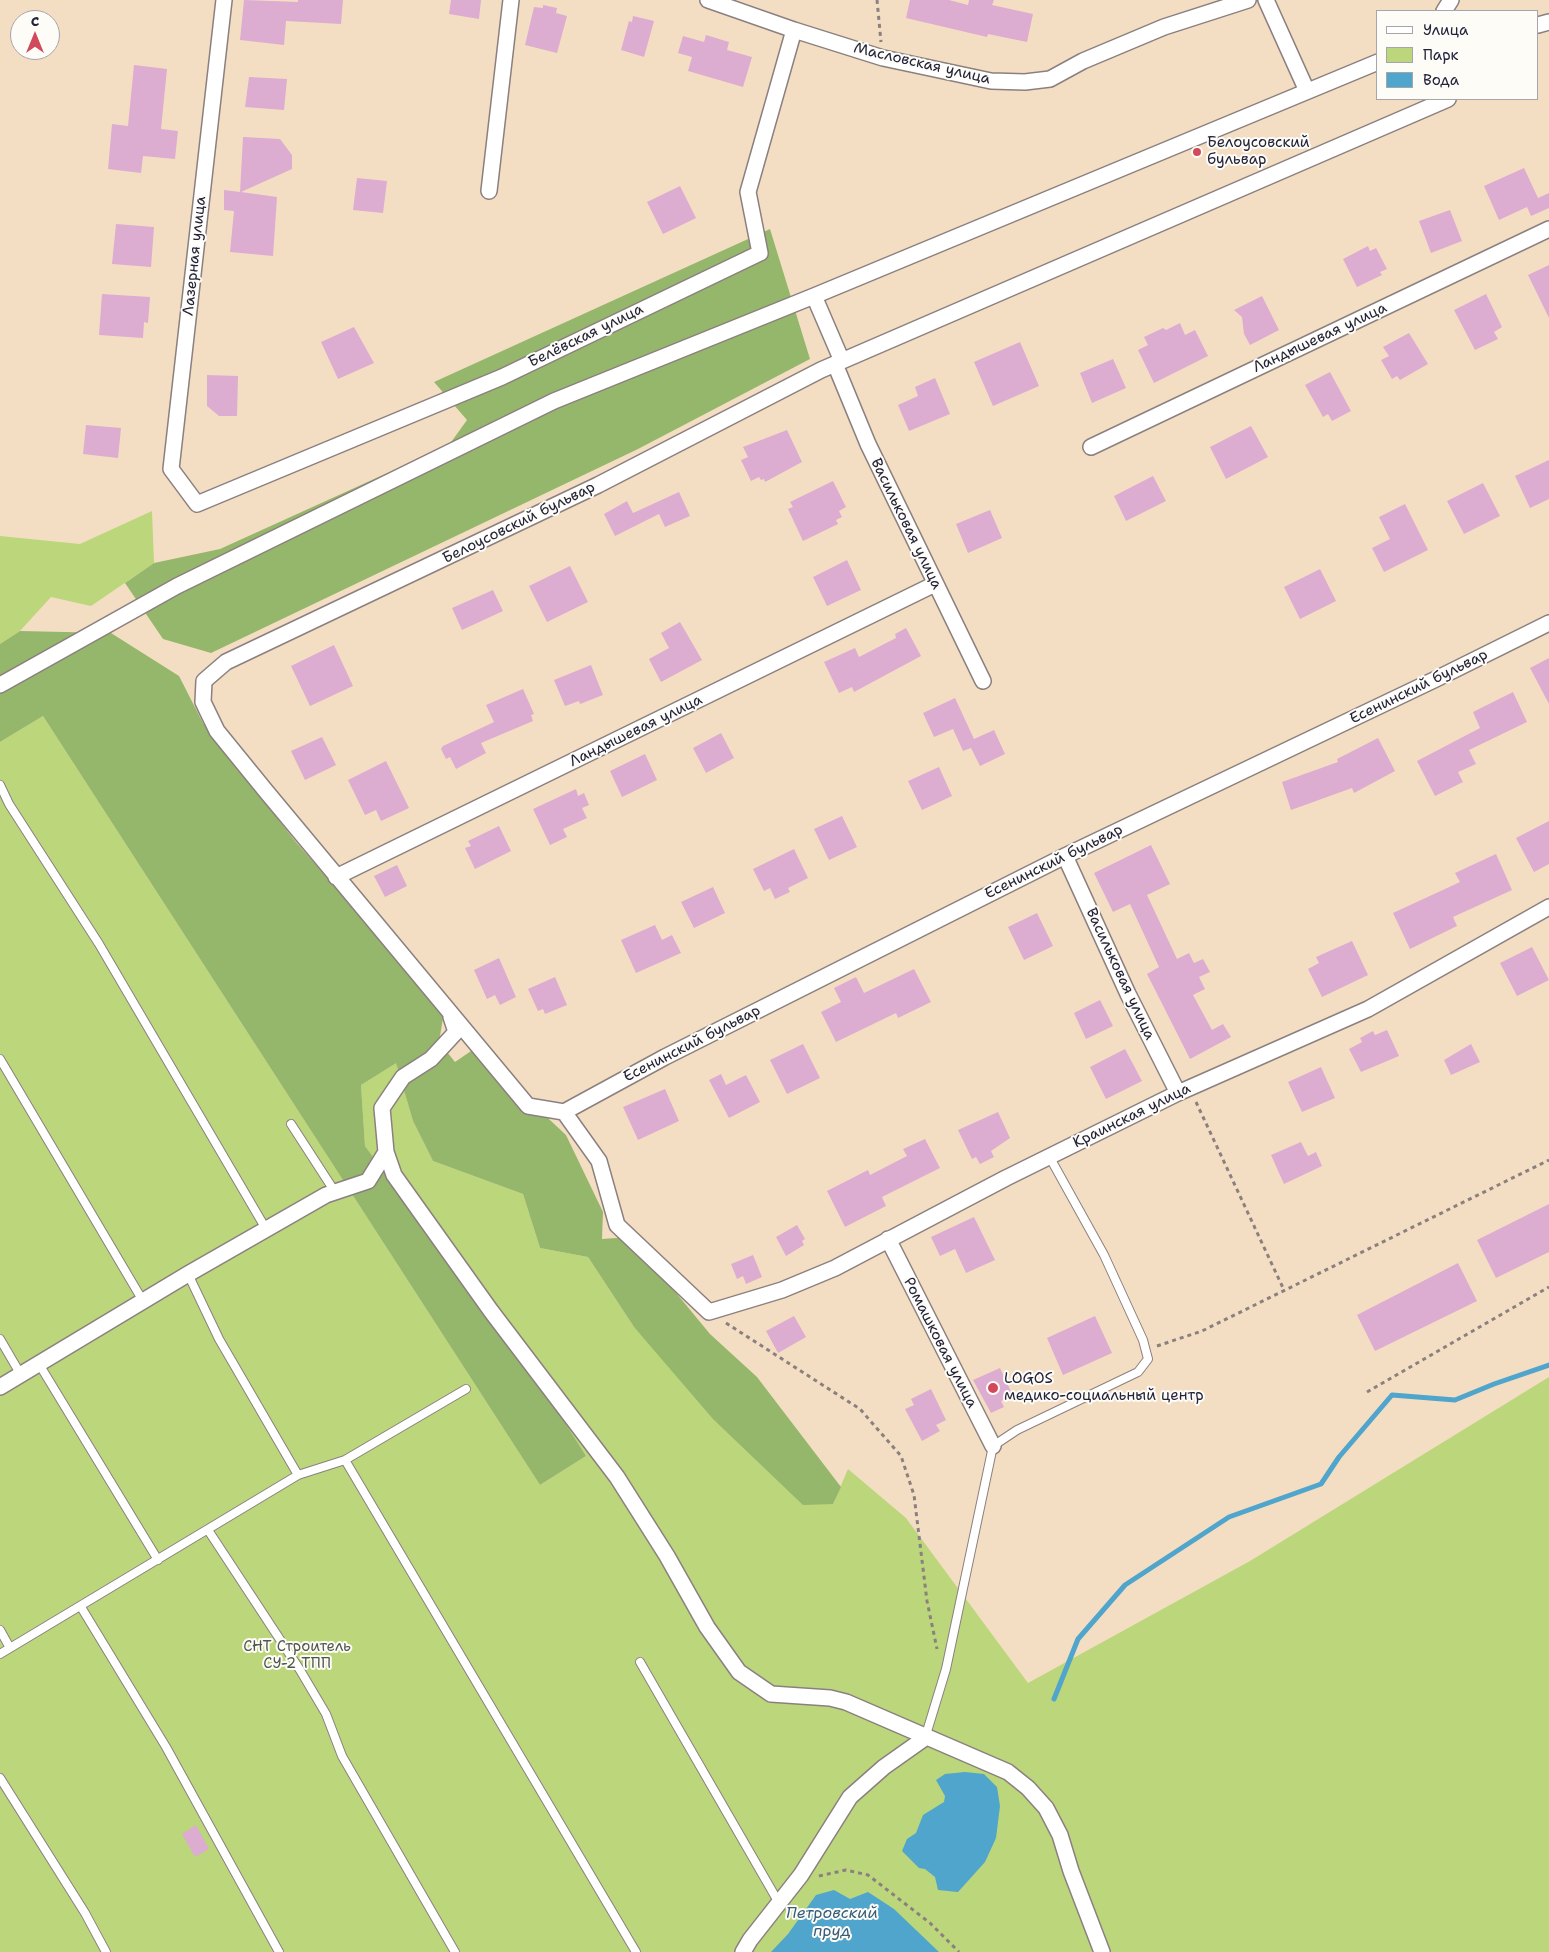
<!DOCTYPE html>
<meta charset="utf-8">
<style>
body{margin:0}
#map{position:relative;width:1549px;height:1952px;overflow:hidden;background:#f4dec3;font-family:"Shantell Sans",sans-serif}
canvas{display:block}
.legend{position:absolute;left:1376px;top:10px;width:162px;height:90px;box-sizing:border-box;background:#fdfcf7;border:1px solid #a5a5ac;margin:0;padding:6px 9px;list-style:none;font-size:15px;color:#22223b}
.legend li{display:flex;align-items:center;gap:10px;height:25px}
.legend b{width:25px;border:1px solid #a5a5ac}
.north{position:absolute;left:10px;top:10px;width:50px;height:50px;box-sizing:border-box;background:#fdfcf7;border:1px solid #a5a5ac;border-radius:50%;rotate:0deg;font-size:14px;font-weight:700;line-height:20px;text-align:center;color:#22223b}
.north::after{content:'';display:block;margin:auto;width:18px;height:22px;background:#d1495b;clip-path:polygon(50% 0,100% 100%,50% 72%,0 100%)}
</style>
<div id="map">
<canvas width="1549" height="1952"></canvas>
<ul class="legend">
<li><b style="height:6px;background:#fff"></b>Улица</li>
<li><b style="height:14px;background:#bcd67b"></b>Парк</li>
<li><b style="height:14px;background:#4fa5cb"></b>Вода</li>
</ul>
<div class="north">С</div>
</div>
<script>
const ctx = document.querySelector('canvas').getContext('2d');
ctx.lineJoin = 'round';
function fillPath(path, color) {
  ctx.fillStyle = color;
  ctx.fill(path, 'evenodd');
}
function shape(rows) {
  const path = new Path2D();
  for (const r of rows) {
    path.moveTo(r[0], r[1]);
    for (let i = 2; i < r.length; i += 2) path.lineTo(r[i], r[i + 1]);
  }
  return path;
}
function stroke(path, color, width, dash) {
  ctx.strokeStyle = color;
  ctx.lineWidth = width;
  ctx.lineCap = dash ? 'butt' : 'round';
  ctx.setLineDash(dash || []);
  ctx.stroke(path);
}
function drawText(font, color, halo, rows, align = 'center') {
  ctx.font = font + ' "Shantell Sans",sans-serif';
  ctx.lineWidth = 4;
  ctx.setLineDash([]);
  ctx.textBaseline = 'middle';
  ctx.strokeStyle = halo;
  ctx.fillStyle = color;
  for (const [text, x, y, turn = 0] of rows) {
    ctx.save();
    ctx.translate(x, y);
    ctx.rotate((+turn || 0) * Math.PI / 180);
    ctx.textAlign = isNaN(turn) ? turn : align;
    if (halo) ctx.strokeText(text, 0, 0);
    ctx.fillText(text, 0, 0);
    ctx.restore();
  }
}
fillPath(shape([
 [152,511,154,563,91,606,51,597,20,631,0,644,0,536,80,544],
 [43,716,540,1485,586,1456,365,1146,361,1085,396,1062,413,1121,433,1161,523,1194,540,1248,588,1257,634,1327,833,1504,848,1469,906,1518,1028,1683,1250,1561,1549,1377,1549,1952,0,1952,0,742]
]), '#bcd67b');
fillPath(shape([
 [770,229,810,359,638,449,211,653,163,639,125,583,154,563,220,549,449,445,467,420,434,382],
 [20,631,111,633,179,676,203,723,295,841,444,1012,439,1042,455,1062,474,1049,566,1135,603,1212,602,1239,630,1237,710,1334,757,1377,841,1487,833,1504,803,1505,713,1419,634,1327,588,1257,540,1248,523,1194,433,1161,413,1121,396,1063,361,1085,365,1146,549,1398,586,1456,540,1485,43,716,0,742,0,644]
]), '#95b76b');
fillPath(shape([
 [965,1772,984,1774,997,1787,1000,1806,996,1838,985,1862,958,1892,938,1890,935,1877,925,1869,919,1868,902,1851,907,1839,916,1833,923,1815,944,1802,945,1796,936,1780,945,1774],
 [834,1890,850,1899,868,1892,894,1909,939,1952,771,1952,788,1934,816,1895]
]), '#4fa5cb');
stroke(shape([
 [1054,1699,1078,1639,1125,1585,1229,1517,1321,1484,1339,1457,1392,1395,1455,1400,1494,1384,1549,1365]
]), '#4fa5cb', 5);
fillPath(shape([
 [244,0,298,2,298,0,343,0,341,24,286,21,284,45,240,40],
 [451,0,481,0,479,19,449,14],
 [910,0,949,0,968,5,969,0,994,0,992,5,1033,14,1027,42,988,34,987,37,906,18],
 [543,5,557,8,556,13,567,16,557,53,525,45,534,7,543,8],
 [633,16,654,21,644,57,621,50,629,21,632,22],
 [706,35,729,42,727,50,752,57,743,87,688,71,692,57,678,53,683,36,704,42],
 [134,65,167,69,161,129,178,131,175,159,143,156,141,173,108,169,112,124,128,126],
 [249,77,287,79,284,110,245,107],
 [243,137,280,139,292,155,292,169,241,192,277,197,273,256,230,252,234,211,224,210,224,190,240,192],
 [1524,168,1538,198,1549,193,1549,208,1531,216,1527,207,1499,220,1484,186],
 [357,178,387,181,383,213,353,210],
 [680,186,696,218,663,234,647,202],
 [1450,210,1462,241,1431,253,1419,221],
 [116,224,154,227,151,267,112,264],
 [1368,246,1370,251,1376,248,1387,269,1380,272,1382,275,1357,287,1343,259],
 [1549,265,1549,318,1528,275],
 [102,294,150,297,148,323,144,322,143,338,99,335],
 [1486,294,1502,327,1494,332,1498,339,1475,350,1454,310],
 [1262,296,1279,330,1250,345,1244,334,1242,317,1234,310],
 [1180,323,1185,335,1195,330,1208,356,1154,383,1138,350,1148,345,1144,337,1163,328,1166,330],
 [354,327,374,363,338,379,321,342],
 [1409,333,1428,364,1400,380,1397,376,1392,379,1381,360,1389,356,1383,347],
 [1020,342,1039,386,993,406,974,362],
 [1113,359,1126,388,1092,403,1080,373],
 [1330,372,1351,411,1332,421,1328,414,1323,417,1305,385],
 [207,375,238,376,237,416,219,416,207,406],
 [935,378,950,414,909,431,898,405,918,396,915,387],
 [86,425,121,428,118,458,83,454],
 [1251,426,1268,457,1226,479,1210,447],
 [787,430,802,462,765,482,764,479,761,480,759,477,751,481,741,460,748,457,743,447],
 [1549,460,1549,499,1530,508,1515,476],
 [1153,476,1166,501,1126,521,1114,496],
 [833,481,846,507,839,511,842,517,836,520,838,524,803,541,788,509,793,507,790,502],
 [1483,483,1500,516,1464,534,1447,501],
 [679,492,690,516,665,527,659,514,615,536,604,514,627,501,633,513],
 [1405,504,1428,550,1384,572,1372,548,1390,539,1379,517],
 [990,510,1002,538,968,553,956,524],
 [847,560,861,590,827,606,813,577],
 [570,566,588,602,547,622,529,586],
 [1320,569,1336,601,1300,619,1284,587],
 [493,590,503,611,462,630,452,608],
 [680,622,702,660,661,682,649,659,669,648,661,633],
 [906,628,921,656,854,692,852,687,839,693,824,662,855,648,859,657,896,638,895,634],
 [334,645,353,686,310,706,291,666],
 [1549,658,1549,704,1530,668],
 [591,665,603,695,580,704,579,701,565,706,554,680],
 [523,689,534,714,531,715,533,721,481,743,486,753,456,769,450,757,446,759,441,749,443,746,494,722,486,705],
 [1513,692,1527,722,1469,750,1476,764,1458,772,1463,782,1435,796,1417,761,1480,728,1473,712],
 [955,698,974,739,994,730,1005,754,980,766,971,748,963,751,953,729,934,737,923,713],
 [721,733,734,758,706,773,693,748],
 [322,737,336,765,305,780,291,751],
 [1378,738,1395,771,1354,793,1352,788,1291,810,1282,782,1338,762,1337,759],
 [645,754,657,780,622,797,610,771],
 [386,761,409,808,381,821,376,810,365,815,348,780],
 [939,767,952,796,922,810,908,781],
 [576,789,578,796,584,793,589,805,582,808,587,818,563,829,567,837,550,845,533,809],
 [842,816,857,847,829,860,814,829],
 [1549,821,1549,864,1534,872,1516,838],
 [499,826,511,851,475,869,465,848,471,846,468,841],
 [1151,845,1170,884,1147,895,1177,959,1189,953,1194,963,1203,959,1210,972,1199,977,1205,989,1193,995,1212,1030,1223,1024,1231,1037,1190,1059,1147,974,1159,967,1130,904,1113,912,1094,873],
 [794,849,808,878,788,888,790,892,775,899,770,888,764,891,753,869],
 [1496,854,1512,890,1453,917,1457,926,1410,949,1393,913,1460,882,1455,873],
 [397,865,407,886,385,897,374,876],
 [713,887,725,913,694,928,681,902],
 [1037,913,1053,946,1024,960,1008,927],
 [655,925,662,940,672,935,681,953,636,973,621,940],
 [1352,941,1368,975,1322,997,1308,969,1319,963,1316,957],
 [1532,947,1549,980,1517,996,1500,963],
 [499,958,516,997,500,1005,495,995,487,999,474,970],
 [914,969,931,1002,898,1018,896,1013,836,1042,821,1012,841,1002,834,988,856,977,864,993],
 [555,977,567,1005,545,1014,543,1009,538,1011,528,989],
 [1100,1000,1113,1026,1086,1039,1074,1013],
 [1387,1030,1399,1056,1361,1072,1349,1049,1362,1042,1360,1038,1373,1031,1375,1035],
 [803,1044,820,1078,787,1094,770,1060],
 [1471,1044,1480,1062,1451,1075,1444,1060],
 [1125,1049,1142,1081,1106,1099,1090,1067],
 [1321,1067,1335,1098,1302,1112,1288,1082],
 [721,1074,726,1085,746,1075,760,1102,729,1118,709,1080],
 [665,1089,679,1121,638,1140,623,1107],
 [998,1112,1010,1138,991,1151,994,1157,980,1164,976,1157,972,1159,958,1130],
 [925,1139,940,1168,882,1197,886,1206,845,1227,827,1191,868,1170,870,1175,907,1156,903,1149],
 [1301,1142,1308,1156,1316,1152,1322,1166,1284,1184,1271,1155],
 [1549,1204,1549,1252,1496,1278,1477,1240],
 [974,1217,995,1260,966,1273,955,1249,940,1256,931,1237],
 [797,1225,805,1239,802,1241,804,1245,786,1256,776,1237],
 [753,1255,762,1277,746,1284,743,1276,737,1279,731,1264],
 [1458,1263,1477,1301,1375,1351,1357,1315],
 [794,1316,806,1337,778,1353,766,1331],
 [1095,1316,1112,1353,1063,1375,1047,1338],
 [1000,1368,1013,1396,1001,1401,1004,1407,991,1413,973,1380],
 [931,1389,946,1420,936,1425,940,1431,922,1441,905,1409,914,1405,911,1399],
 [196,1825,209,1849,195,1857,182,1834]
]), '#ddacd1');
const lane = shape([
 [0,785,9,804,99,944,266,1229],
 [0,1059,143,1301],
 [291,1124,335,1192],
 [188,1274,219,1339,298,1475],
 [0,1339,21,1375],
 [39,1364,158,1560],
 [345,1460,636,1952],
 [208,1530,300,1670,326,1714,342,1756,455,1952],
 [81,1607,166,1747,279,1952],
 [0,1630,10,1648],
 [0,1654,298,1475,345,1460,466,1389],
 [640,1662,779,1903],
 [925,1738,946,1669,993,1446,1017,1430,1138,1372,1148,1359,1143,1340,1104,1255,1049,1156],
 [0,1778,85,1913,106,1952]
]);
const street = shape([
 [224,0,171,469,197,504,502,377,760,253,748,192,794,30],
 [708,0,794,30,883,58,991,81,1025,82,1050,79,1083,61,1164,27,1248,0],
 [1266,0,1307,91],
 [1444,11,1451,0],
 [1538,25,1549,22],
 [1448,99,821,370,598,485,226,662,204,681,203,702,217,731,265,790,528,1106,564,1112,599,1161,617,1225,709,1312,782,1290,835,1268,1006,1178,1178,1093,1368,1009,1549,907],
 [489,191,511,0],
 [814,296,842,361],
 [835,364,868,444,983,681],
 [1091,447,1549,229],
 [0,685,177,586,554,401,814,296,1378,62],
 [1065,856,1128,994,1178,1093],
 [336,877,935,584],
 [451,1017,456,1032,431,1059,403,1077,382,1108,386,1152,394,1175,491,1311,617,1477,667,1556,707,1627,739,1672,771,1694,830,1698,846,1702,1008,1772,1028,1788,1046,1808,1060,1835,1071,1871,1102,1952],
 [564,1112,665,1057,1065,856,1436,679,1549,623],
 [888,1239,993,1446],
 [0,1387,188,1274,326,1195,368,1181,386,1152],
 [743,1952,750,1940,801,1875,850,1797,884,1767,925,1738]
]);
stroke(lane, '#8b807f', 10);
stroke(street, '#8b807f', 18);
stroke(shape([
 [877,0,881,42],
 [1196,1102,1284,1290],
 [726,1323,860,1409,901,1456,914,1495,927,1601,937,1649],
 [1157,1346,1202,1331,1549,1160],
 [1367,1392,1549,1287],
 [819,1876,846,1870,868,1875,930,1923,959,1952]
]), '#8b807f', 3, [4, 4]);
stroke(lane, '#fff', 8);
stroke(street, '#fff', 15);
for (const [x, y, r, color] of [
 [1197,152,5,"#d1495b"],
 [993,1388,6,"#d1495b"]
]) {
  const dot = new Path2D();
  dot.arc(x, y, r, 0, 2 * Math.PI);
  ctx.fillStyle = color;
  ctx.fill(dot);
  stroke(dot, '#fdfcf7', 2);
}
drawText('15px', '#22223b', '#fdfcf7', [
 ["Масловская улица",922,64,13],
 ["Лазерная улица",195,256,-84],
 ["Белёвская улица",586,336,-26],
 ["Ландышевая улица",1320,338,-25],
 ["Белоусовский бульвар",519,523,-26],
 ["Васильковая улица",906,524,64],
 ["Есенинский бульвар",1419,687,-26],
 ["Ландышевая улица",636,731,-26],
 ["Есенинский бульвар",1054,862,-26],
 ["Васильковая улица",1120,974,65],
 ["Есенинский бульвар",692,1044,-27],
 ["Краинская улица",1132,1116,-26],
 ["Ромашковая улица",940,1343,63]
]);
drawText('15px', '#22223b', '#fdfcf7', [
 ["Белоусовский",1207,143],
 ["бульвар",1207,160],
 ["LOGOS",1004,1379],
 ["медико-социальный центр",1004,1396]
], 'left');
drawText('15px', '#50584e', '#fdfcf7', [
 ["СНТ Строитель",297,1647],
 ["СУ-2 ТПП",297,1664]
]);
drawText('italic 16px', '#365d7c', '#fdfcf7', [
 ["Петровский",832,1914],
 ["пруд",832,1932]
]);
</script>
